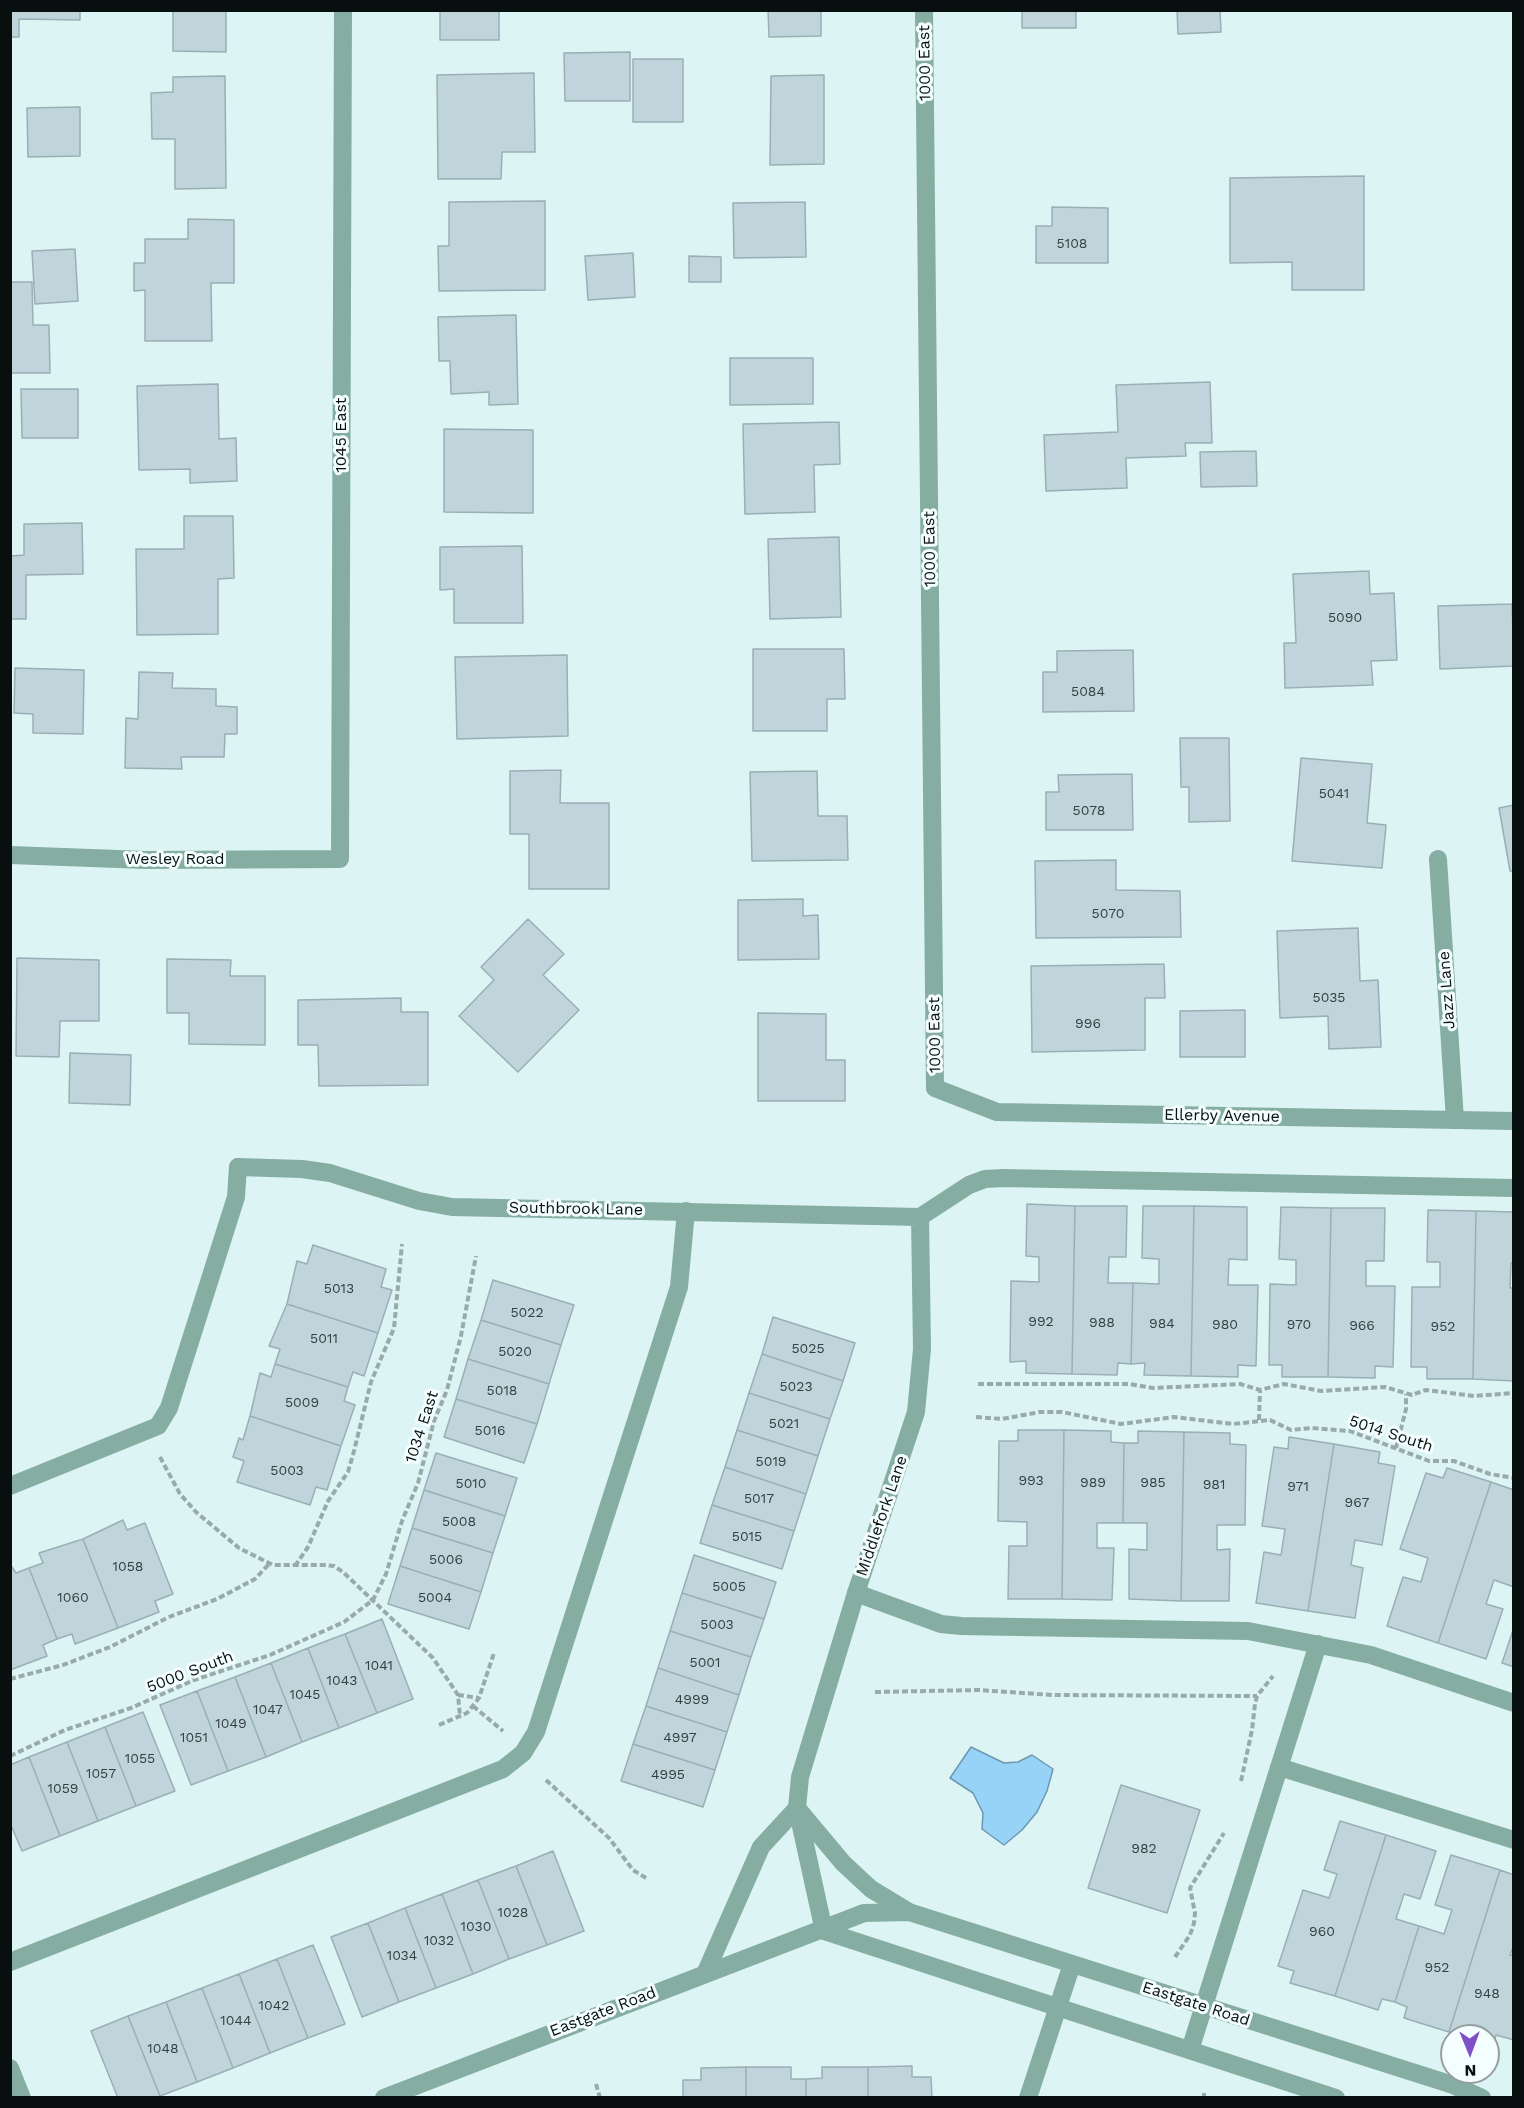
<!DOCTYPE html>
<style>
body{margin:0}
#map{position:relative;width:1524px;height:2108px;overflow:hidden;background:#dcf4f4;font-family:"Work Sans",sans-serif}
canvas{display:block}
.frame{position:absolute;inset:0;border:12px solid #070f0f;pointer-events:none}
.north{position:absolute;left:1440px;top:2024px;width:60px;height:60px;box-sizing:border-box;background:#f5fefe;border:2px solid #969e9e;border-radius:50%;rotate:179deg;font-size:16px;font-weight:700;line-height:24px;text-align:center;color:#070f0f}
.north::after{content:'';display:block;margin:auto;width:21px;height:27px;background:#7d50c8;clip-path:polygon(50% 0,100% 100%,50% 72%,0 100%)}
</style>
<div id="map">
<canvas width="1524" height="2108"></canvas>
<div class="frame"></div>
<div class="north">N</div>
</div>
<script>
const ctx = document.querySelector('canvas').getContext('2d');
ctx.lineJoin = 'round';
function fillPath(path, color) {
  ctx.fillStyle = color;
  ctx.fill(path, 'evenodd');
}
function shape(rows) {
  const path = new Path2D();
  for (const r of rows) {
    path.moveTo(r[0], r[1]);
    for (let i = 2; i < r.length; i += 2) path.lineTo(r[i], r[i + 1]);
  }
  return path;
}
function stroke(path, color, width, dash) {
  ctx.strokeStyle = color;
  ctx.lineWidth = width;
  ctx.lineCap = dash ? 'butt' : 'round';
  ctx.setLineDash(dash || []);
  ctx.stroke(path);
}
function drawText(font, color, halo, rows, align = 'center') {
  ctx.font = font + ' "Work Sans",sans-serif';
  ctx.lineWidth = 6;
  ctx.setLineDash([]);
  ctx.textBaseline = 'middle';
  ctx.strokeStyle = halo;
  ctx.fillStyle = color;
  for (const [text, x, y, turn = 0] of rows) {
    ctx.save();
    ctx.translate(x, y);
    ctx.rotate((+turn || 0) * Math.PI / 180);
    ctx.textAlign = isNaN(turn) ? turn : align;
    if (halo) ctx.strokeText(text, 0, 0);
    ctx.fillText(text, 0, 0);
    ctx.restore();
  }
}
const water = shape([
 [971,1747,1004,1763,1018,1762,1032,1755,1053,1769,1047,1791,1037,1812,1022,1830,1004,1845,982,1829,983,1813,973,1793,950,1778,971,1747]
]);
fillPath(water, '#97d2f7');
stroke(water, '#6c98b1', 1.5);
const building = shape([
 [10,10,80,10,80,20,19,19,19,37,10,37,10,10],
 [173,10,226,10,226,52,173,51,173,10],
 [440,10,499,10,499,40,440,40,440,10],
 [768,10,821,10,821,36,769,37,768,10],
 [1022,10,1076,10,1076,28,1022,28,1022,10],
 [1177,10,1220,10,1221,32,1178,34,1177,10],
 [630,52,630,101,565,101,564,53,630,52],
 [633,59,683,59,683,122,633,122,633,59],
 [534,73,535,152,502,152,501,179,438,179,437,75,534,73],
 [824,75,824,164,770,165,771,76,824,75],
 [225,76,226,188,175,189,175,139,152,139,151,93,173,92,173,77,225,76],
 [80,107,80,156,28,157,27,108,80,107],
 [1364,176,1364,290,1292,290,1292,262,1230,263,1230,178,1364,176],
 [545,201,545,290,439,291,438,246,449,246,449,202,545,201],
 [805,202,806,257,734,258,733,203,805,202],
 [1052,207,1108,208,1108,263,1036,263,1036,226,1052,226,1052,207],
 [188,219,234,220,234,283,211,283,212,341,145,341,145,290,134,291,134,263,145,263,145,239,188,239,188,219],
 [75,249,78,301,35,304,32,251,75,249],
 [633,253,635,297,588,300,585,256,633,253],
 [689,256,721,257,721,282,689,282,689,256],
 [10,282,32,282,33,325,49,325,50,373,10,373,10,282],
 [516,315,518,404,489,405,489,392,451,394,450,361,439,361,438,317,516,315],
 [730,358,813,358,813,404,730,405,730,358],
 [1210,382,1212,443,1185,443,1186,456,1126,458,1127,488,1046,491,1044,435,1118,432,1116,385,1210,382],
 [218,384,219,439,236,438,237,481,190,483,190,469,139,470,137,386,218,384],
 [21,389,78,389,78,438,22,438,21,389],
 [839,422,840,464,814,465,815,512,745,514,743,424,839,422],
 [444,429,533,430,533,513,444,512,444,429],
 [1256,451,1257,486,1201,487,1200,452,1256,451],
 [184,516,233,516,234,578,218,579,218,634,137,635,136,549,184,549,184,516],
 [82,523,83,574,26,575,26,619,10,619,10,556,24,555,24,524,82,523],
 [839,537,841,617,770,619,768,539,839,537],
 [522,546,523,623,454,623,454,589,440,590,440,547,522,546],
 [1369,571,1370,594,1394,593,1397,660,1371,661,1373,685,1285,688,1284,643,1296,643,1293,574,1369,571],
 [1512,604,1514,666,1440,669,1438,606,1512,604],
 [753,649,844,649,845,699,827,699,827,731,753,731,753,649],
 [1133,650,1134,711,1043,712,1043,672,1057,672,1057,651,1133,650],
 [567,655,568,736,457,739,455,657,567,655],
 [15,668,84,670,83,734,33,733,33,714,14,713,15,668],
 [139,672,173,673,172,688,216,689,216,706,237,707,237,734,225,734,224,757,181,757,182,769,125,768,126,718,138,719,139,672],
 [1180,738,1229,738,1230,821,1189,822,1189,787,1181,787,1180,738],
 [1301,758,1372,764,1367,823,1386,825,1382,868,1292,861,1301,758],
 [561,770,560,803,609,803,609,889,529,889,529,834,510,834,510,771,561,770],
 [817,771,818,816,847,816,848,860,752,861,750,772,817,771],
 [1132,774,1133,830,1046,830,1046,792,1059,792,1058,775,1132,774],
 [1514,805,1514,871,1510,871,1499,808,1514,805],
 [1116,860,1116,890,1180,891,1181,937,1036,938,1035,861,1116,860],
 [803,899,803,916,818,915,819,959,738,960,738,900,803,899],
 [528,919,564,954,543,975,579,1010,518,1072,459,1016,494,980,481,967,528,919],
 [1358,928,1360,981,1378,980,1381,1047,1329,1049,1328,1016,1280,1018,1277,931,1358,928],
 [17,958,99,960,99,1021,60,1021,59,1057,16,1056,17,958],
 [167,959,231,960,230,976,265,976,265,1045,189,1044,189,1013,167,1013,167,959],
 [1164,964,1165,998,1145,998,1145,1050,1032,1052,1031,966,1164,964],
 [401,998,401,1012,428,1012,428,1085,319,1086,318,1045,298,1045,298,1000,401,998],
 [1245,1010,1245,1057,1180,1057,1180,1011,1245,1010],
 [758,1013,826,1014,826,1060,845,1060,845,1101,758,1101,758,1013],
 [70,1053,131,1055,130,1105,69,1103,70,1053],
 [1027,1204,1075,1206,1072,1374,1026,1373,1026,1361,1010,1362,1011,1281,1039,1282,1039,1257,1026,1256,1027,1204],
 [1075,1206,1127,1206,1126,1257,1109,1257,1108,1283,1133,1283,1131,1364,1118,1363,1117,1375,1072,1374,1075,1206],
 [1143,1206,1194,1206,1191,1376,1144,1375,1145,1363,1131,1364,1133,1283,1159,1284,1159,1259,1142,1258,1143,1206],
 [1194,1206,1247,1207,1247,1260,1229,1259,1228,1285,1258,1285,1256,1366,1238,1365,1238,1377,1191,1376,1194,1206],
 [1281,1207,1331,1208,1328,1377,1282,1377,1282,1365,1269,1365,1270,1284,1296,1285,1296,1260,1279,1259,1281,1207],
 [1331,1208,1385,1208,1384,1261,1366,1261,1366,1286,1395,1286,1393,1367,1375,1366,1375,1378,1328,1377,1331,1208],
 [1428,1210,1476,1211,1473,1379,1427,1379,1427,1367,1411,1367,1412,1287,1440,1287,1440,1262,1427,1262,1428,1210],
 [1476,1211,1514,1212,1514,1263,1511,1263,1510,1288,1514,1288,1514,1381,1473,1379,1476,1211],
 [313,1245,386,1269,381,1287,392,1290,378,1333,287,1304,297,1261,307,1264,313,1245],
 [493,1280,574,1305,561,1345,481,1320,493,1280],
 [287,1304,378,1333,364,1376,353,1372,348,1387,275,1364,280,1349,269,1346,287,1304],
 [773,1317,855,1343,843,1381,762,1354,773,1317],
 [481,1320,561,1345,549,1384,468,1359,481,1320],
 [762,1354,843,1381,830,1419,749,1393,762,1354],
 [468,1359,549,1384,537,1424,456,1399,468,1359],
 [275,1364,348,1387,344,1401,355,1405,341,1446,250,1416,260,1373,271,1377,275,1364],
 [749,1393,830,1419,818,1456,737,1430,749,1393],
 [456,1399,537,1424,524,1463,444,1437,456,1399],
 [250,1416,341,1446,327,1490,316,1487,310,1505,237,1482,244,1461,233,1457,239,1438,243,1440,250,1416],
 [737,1430,818,1456,806,1494,725,1467,737,1430],
 [1018,1430,1064,1430,1062,1599,1008,1599,1009,1546,1027,1546,1027,1522,998,1521,999,1441,1018,1441,1018,1430],
 [1064,1430,1111,1431,1111,1442,1124,1443,1123,1523,1097,1523,1097,1548,1114,1548,1112,1600,1062,1599,1064,1430],
 [1138,1431,1184,1432,1181,1601,1129,1599,1129,1549,1147,1550,1147,1523,1123,1523,1124,1443,1138,1443,1138,1431],
 [1184,1432,1230,1433,1230,1444,1246,1445,1245,1525,1217,1525,1217,1550,1230,1549,1229,1601,1181,1601,1184,1432],
 [1289,1437,1334,1444,1308,1611,1256,1603,1264,1552,1281,1555,1285,1529,1262,1526,1274,1447,1288,1449,1289,1437],
 [1334,1444,1380,1452,1378,1463,1395,1466,1382,1545,1355,1540,1351,1565,1363,1568,1355,1618,1308,1611,1334,1444],
 [436,1453,517,1478,505,1516,424,1490,436,1453],
 [725,1467,806,1494,794,1531,712,1505,725,1467],
 [1447,1468,1491,1482,1438,1643,1387,1626,1403,1577,1421,1582,1428,1558,1400,1549,1426,1473,1443,1478,1447,1468],
 [1491,1482,1514,1490,1514,1587,1494,1580,1486,1604,1503,1609,1486,1659,1438,1643,1491,1482],
 [424,1490,505,1516,493,1553,412,1528,424,1490],
 [712,1505,794,1531,782,1569,700,1543,712,1505],
 [123,1520,127,1530,145,1523,173,1594,155,1601,159,1612,118,1628,83,1539,123,1520],
 [412,1528,493,1553,481,1592,400,1566,412,1528],
 [83,1539,118,1628,75,1644,72,1634,57,1639,29,1568,43,1563,39,1553,83,1539],
 [694,1555,776,1582,764,1619,682,1593,694,1555],
 [10,1564,16,1573,29,1568,57,1639,43,1645,47,1656,10,1670,10,1564],
 [400,1566,481,1592,469,1629,388,1604,400,1566],
 [682,1593,764,1619,751,1657,670,1631,682,1593],
 [382,1619,413,1699,377,1713,345,1634,382,1619],
 [1514,1627,1514,1667,1502,1663,1514,1627],
 [670,1631,751,1657,739,1695,658,1668,670,1631],
 [345,1634,377,1713,339,1728,308,1648,345,1634],
 [308,1648,339,1728,302,1742,271,1663,308,1648],
 [271,1663,302,1742,266,1757,235,1677,271,1663],
 [658,1668,739,1695,727,1732,646,1706,658,1668],
 [235,1677,266,1757,228,1771,197,1691,235,1677],
 [197,1691,228,1771,191,1785,160,1705,197,1691],
 [646,1706,727,1732,715,1770,633,1744,646,1706],
 [143,1712,175,1791,136,1806,105,1727,143,1712],
 [105,1727,136,1806,98,1821,67,1742,105,1727],
 [67,1742,98,1821,60,1836,29,1757,67,1742],
 [633,1744,715,1770,703,1807,621,1781,633,1744],
 [29,1757,60,1836,22,1851,10,1823,10,1765,29,1757],
 [1121,1785,1200,1810,1167,1913,1088,1888,1121,1785],
 [1340,1821,1386,1835,1335,1996,1290,1983,1294,1971,1278,1966,1303,1890,1329,1898,1337,1874,1324,1870,1340,1821],
 [1386,1835,1436,1851,1420,1899,1404,1894,1396,1919,1419,1926,1395,2002,1382,1999,1378,2010,1335,1996,1386,1835],
 [553,1851,584,1931,547,1945,516,1866,553,1851],
 [1451,1855,1500,1870,1449,2032,1404,2018,1407,2007,1395,2002,1419,1926,1444,1934,1452,1910,1435,1905,1451,1855],
 [516,1866,547,1945,509,1959,478,1880,516,1866],
 [1500,1870,1514,1875,1514,1945,1510,1955,1514,1956,1514,2040,1496,2035,1493,2046,1488,2044,1488,2036,1461,2036,1449,2032,1500,1870],
 [478,1880,509,1959,473,1974,442,1894,478,1880],
 [442,1894,473,1974,436,1988,405,1908,442,1894],
 [405,1908,436,1988,399,2002,368,1923,405,1908],
 [368,1923,399,2002,362,2017,331,1937,368,1923],
 [313,1945,345,2024,308,2038,277,1959,313,1945],
 [277,1959,308,2038,270,2053,239,1974,277,1959],
 [239,1974,270,2053,233,2068,202,1988,239,1974],
 [202,1988,233,2068,197,2082,166,2002,202,1988],
 [166,2002,197,2082,160,2096,128,2016,166,2002],
 [128,2016,160,2096,156,2098,118,2098,91,2031,128,2016],
 [912,2066,912,2077,931,2077,932,2098,868,2098,868,2067,912,2066],
 [746,2067,746,2098,683,2098,683,2080,701,2080,701,2068,746,2067],
 [746,2067,791,2067,791,2079,806,2079,806,2098,746,2098,746,2067],
 [822,2067,868,2067,868,2098,806,2098,806,2079,822,2078,822,2067]
]);
fillPath(building, '#bfd5db');
stroke(building, '#99afb5', 1.5);
stroke(shape([
 [978,1384,1129,1384,1153,1388,1240,1384,1260,1390,1284,1384,1321,1391,1385,1387,1412,1395,1426,1390,1474,1396,1514,1393],
 [976,1417,1002,1419,1040,1412,1062,1412,1121,1424,1174,1417,1233,1424,1270,1420,1291,1430,1311,1428,1350,1431,1429,1461,1454,1461,1490,1474,1514,1478],
 [1259,1420,1260,1390],
 [1396,1448,1406,1409,1406,1394],
 [160,1457,180,1494,196,1512,239,1548,273,1565,324,1565,334,1566,343,1572,433,1658,458,1695,460,1716],
 [295,1566,308,1547,328,1501,348,1472,354,1451,371,1382,394,1328,402,1244],
 [10,1679,63,1665,110,1647,169,1617,217,1599,255,1579,269,1564],
 [875,1692,979,1690,1052,1695,1257,1696],
 [458,1695,479,1698],
 [473,1706,503,1731],
 [439,1725,467,1713,479,1698,494,1653],
 [10,1756,65,1730,131,1708,194,1680,270,1655,344,1622,373,1600,386,1574,402,1521,418,1483,434,1421,447,1390,461,1336,476,1256],
 [546,1780,609,1838,633,1870,646,1878],
 [1241,1781,1252,1730,1255,1704,1257,1696,1273,1676],
 [1175,1957,1190,1935,1194,1923,1195,1913,1190,1888,1224,1833],
 [596,2084,600,2098],
 [1204,2098,1204,2093]
]), '#98aaaa', 4, [6, 3]);
stroke(shape([
 [1438,859,1455,1120],
 [920,1217,969,1185,985,1179,1003,1178,1514,1188],
 [10,1486,158,1426,169,1408,236,1197,238,1167],
 [856,1593,941,1624,961,1626,1248,1631,1371,1655,1514,1703],
 [1279,1767,1514,1840],
 [10,1962,503,1769,523,1753,536,1732,679,1287,686,1211],
 [1190,2050,1318,1644],
 [1028,2098,1072,1964]
]), '#86ada2', 18);
stroke(shape([
 [924,10,935,1088,997,1112,1514,1121],
 [10,855,145,860,340,859,343,10],
 [238,1167,302,1169,330,1173,419,1201,452,1207,920,1217,922,1349,916,1412,856,1593,800,1777,797,1808,824,1931],
 [824,1931,1336,2098],
 [705,1974,761,1847,797,1808,843,1863,871,1889,909,1912],
 [10,2068,22,2098],
 [384,2098,864,1913,909,1912,1453,2085,1482,2098]
]), '#86ada2', 18);
drawText('14px', '#354042', null, [
 ["5108",1072,244],
 ["5090",1345,618],
 ["5084",1088,692],
 ["5041",1334,794],
 ["5078",1089,811],
 ["5070",1108,914],
 ["5035",1329,998],
 ["996",1088,1024],
 ["5013",339,1289],
 ["5022",527,1313],
 ["992",1041,1322],
 ["988",1102,1323],
 ["984",1162,1324],
 ["980",1225,1325],
 ["970",1299,1325],
 ["966",1362,1326],
 ["952",1443,1327],
 ["5011",324,1339],
 ["5025",808,1349],
 ["5020",515,1352],
 ["5023",796,1387],
 ["5018",502,1391],
 ["5009",302,1403],
 ["5021",784,1424],
 ["5016",490,1431],
 ["5019",771,1462],
 ["5003",287,1471],
 ["993",1031,1481],
 ["989",1093,1483],
 ["985",1153,1483],
 ["5010",471,1484],
 ["981",1214,1485],
 ["971",1298,1487],
 ["5017",759,1499],
 ["967",1357,1503],
 ["5008",459,1522],
 ["5015",747,1537],
 ["5006",446,1560],
 ["1058",128,1567],
 ["5005",729,1587],
 ["1060",73,1598],
 ["5004",435,1598],
 ["5003",717,1625],
 ["5001",705,1663],
 ["1041",379,1666],
 ["1043",342,1681],
 ["1045",305,1695],
 ["4999",692,1700],
 ["1047",268,1710],
 ["1049",231,1724],
 ["1051",194,1738],
 ["4997",680,1738],
 ["1055",140,1759],
 ["1057",101,1774],
 ["4995",668,1775],
 ["1059",63,1789],
 ["982",1144,1849],
 ["1028",513,1913],
 ["1030",476,1927],
 ["960",1322,1932],
 ["1032",439,1941],
 ["1034",402,1956],
 ["952",1437,1968],
 ["948",1487,1994],
 ["1042",274,2006],
 ["1044",236,2021],
 ["1048",163,2049]
]);
drawText('16px', '#070f0f', '#f5fefe', [
 ["1000 East",925,63,-91],
 ["1045 East",341,435,-90],
 ["1000 East",930,549,-91],
 ["Wesley Road",175,859],
 ["Jazz Lane",1447,990,-94],
 ["1000 East",935,1035,-91],
 ["Ellerby Avenue",1222,1116,1],
 ["Southbrook Lane",576,1209,1],
 ["1034 East",422,1427,-72],
 ["5014 South",1391,1434,18],
 ["Middlefork Lane",882,1516,-71],
 ["5000 South",190,1672,-21],
 ["Eastgate Road",1196,2004,18],
 ["Eastgate Road",603,2012,-21]
]);
</script>
